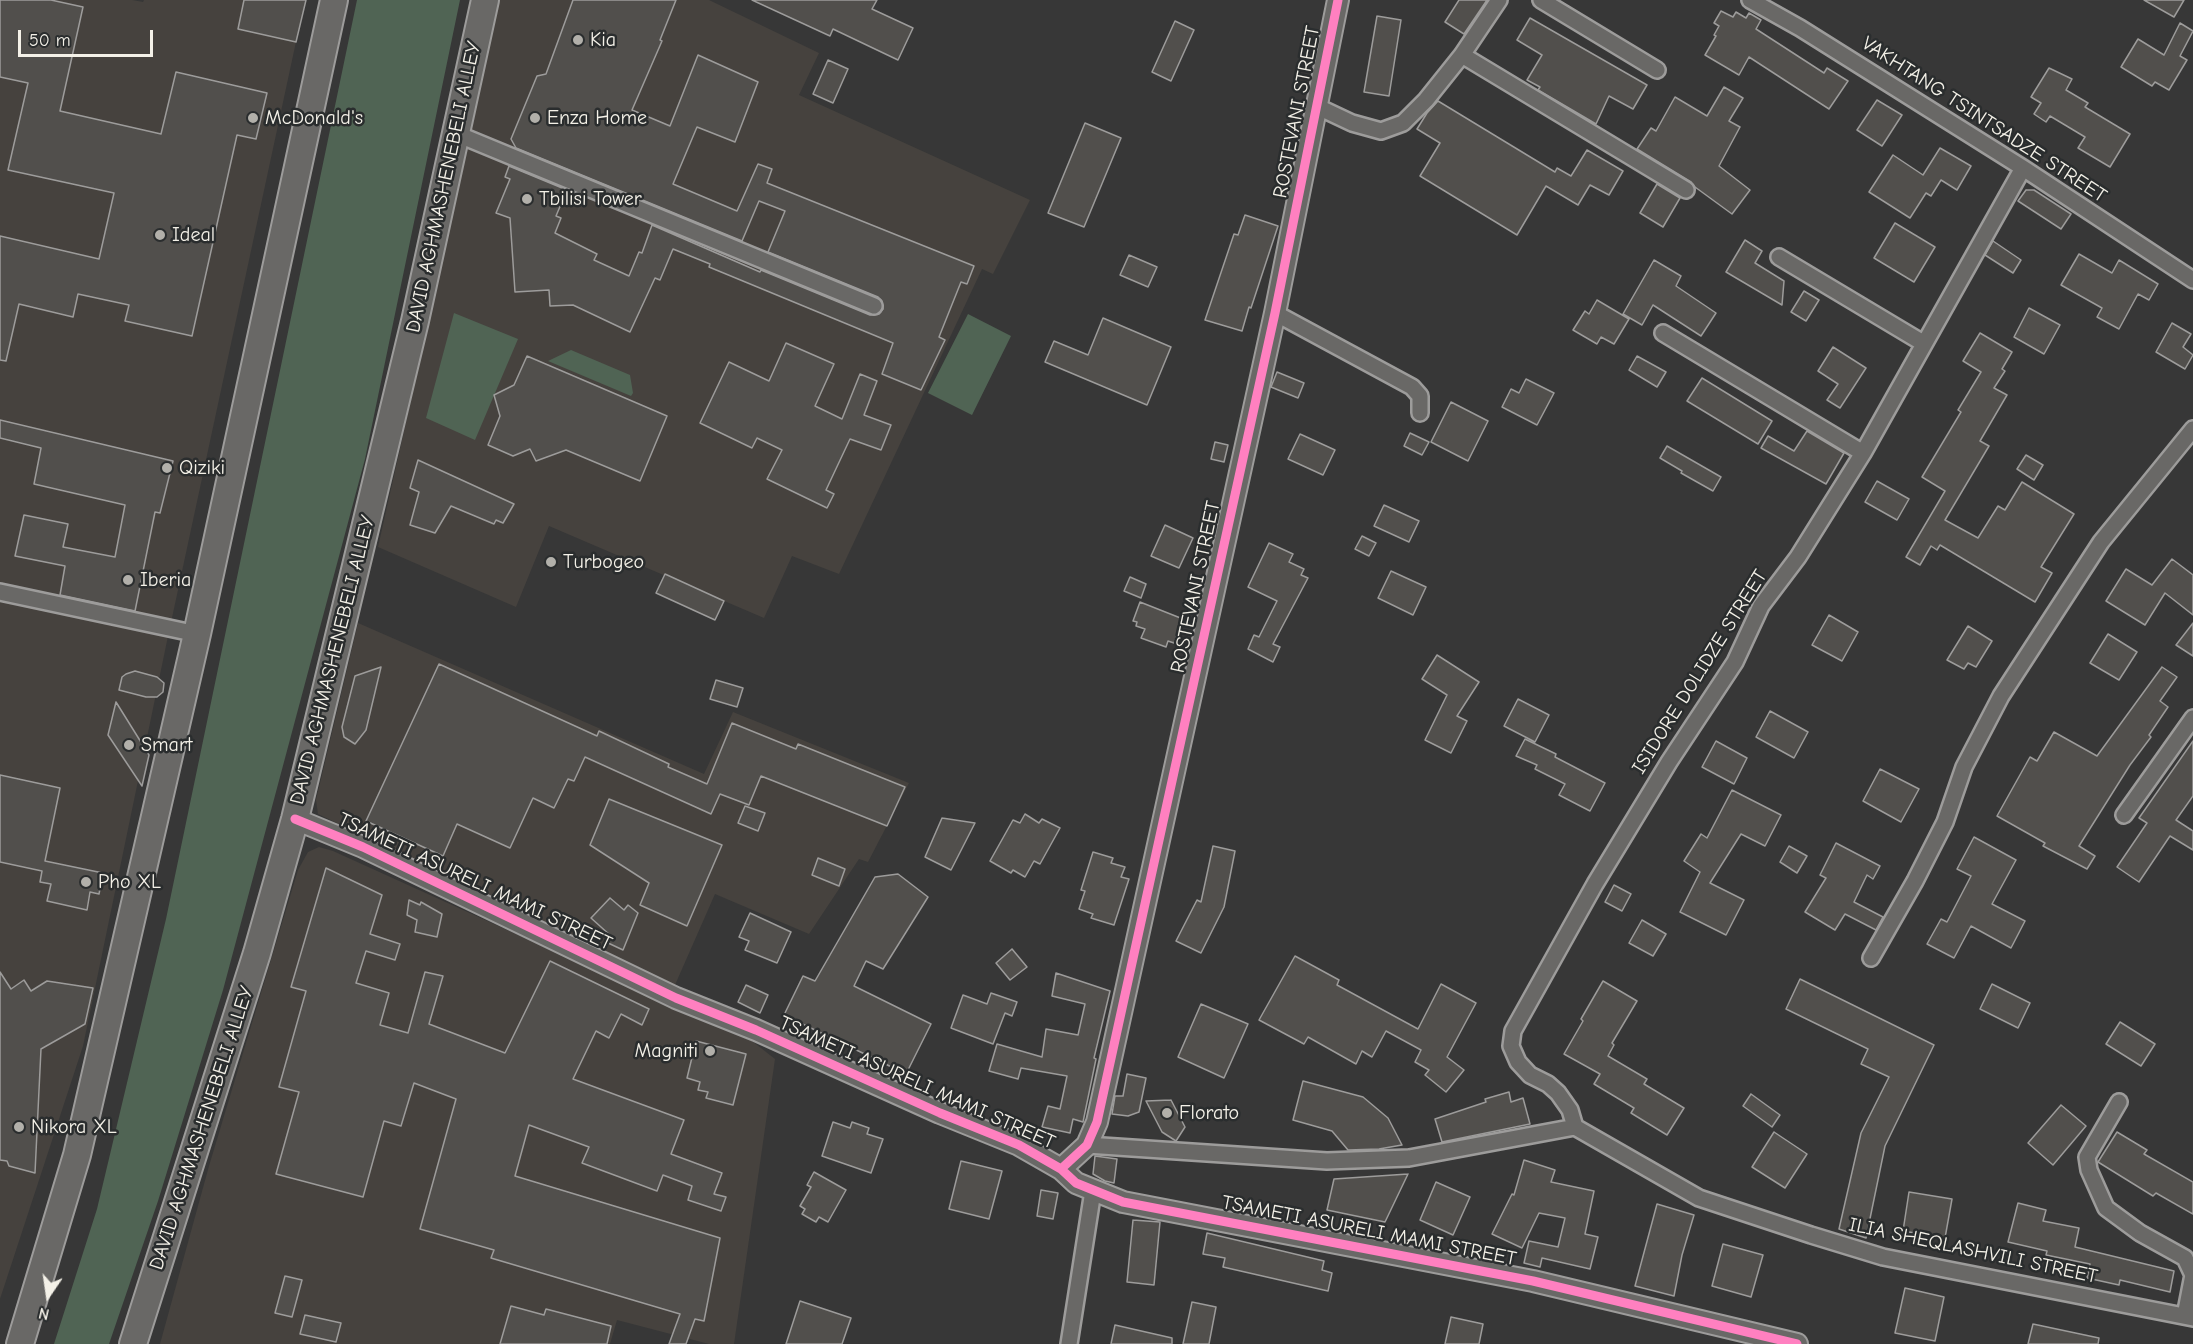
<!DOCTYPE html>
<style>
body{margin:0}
#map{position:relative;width:2193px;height:1344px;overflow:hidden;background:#373737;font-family:"Comic Neue",sans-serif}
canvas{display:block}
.north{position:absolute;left:18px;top:1266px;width:60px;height:60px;-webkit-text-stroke:4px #2a2d2e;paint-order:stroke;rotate:193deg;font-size:16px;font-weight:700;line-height:24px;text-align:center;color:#f4f1e8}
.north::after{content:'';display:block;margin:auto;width:21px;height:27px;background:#f4f1e8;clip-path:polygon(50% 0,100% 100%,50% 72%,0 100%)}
.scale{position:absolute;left:18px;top:30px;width:135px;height:27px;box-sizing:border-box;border:3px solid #f4f1e8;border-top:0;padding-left:8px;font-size:18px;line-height:21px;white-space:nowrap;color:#f4f1e8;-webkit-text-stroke:4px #2a2d2e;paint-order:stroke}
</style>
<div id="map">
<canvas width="2193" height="1344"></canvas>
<div class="north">N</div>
<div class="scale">50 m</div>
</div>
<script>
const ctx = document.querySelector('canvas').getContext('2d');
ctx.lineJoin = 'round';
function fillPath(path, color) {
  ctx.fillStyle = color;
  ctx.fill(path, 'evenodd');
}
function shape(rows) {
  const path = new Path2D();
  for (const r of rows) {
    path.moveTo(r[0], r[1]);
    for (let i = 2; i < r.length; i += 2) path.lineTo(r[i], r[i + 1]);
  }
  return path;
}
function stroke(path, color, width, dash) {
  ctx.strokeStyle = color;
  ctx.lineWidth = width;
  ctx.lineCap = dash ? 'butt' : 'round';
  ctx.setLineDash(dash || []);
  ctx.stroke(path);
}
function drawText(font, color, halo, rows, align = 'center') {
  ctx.font = font + ' "Comic Neue",sans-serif';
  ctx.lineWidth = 5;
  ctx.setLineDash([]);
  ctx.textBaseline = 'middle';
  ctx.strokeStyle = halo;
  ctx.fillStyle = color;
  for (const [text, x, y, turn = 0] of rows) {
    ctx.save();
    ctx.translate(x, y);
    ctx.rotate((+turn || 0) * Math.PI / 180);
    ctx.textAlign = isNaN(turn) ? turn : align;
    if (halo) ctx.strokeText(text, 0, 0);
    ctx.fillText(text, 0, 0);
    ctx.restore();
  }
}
fillPath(shape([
 [0,0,132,0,143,2,144,0,305,0,167,641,83,1046,0,1299],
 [498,0,709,0,819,53,799,95,1030,200,993,274,982,269,839,574,792,556,764,618,549,526,516,607,378,547,472,128],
 [358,623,704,774,733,712,909,783,868,862,859,859,809,934,715,894,675,985,318,814,316,800],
 [319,847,333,851,752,1041,775,1059,734,1344,709,1344,617,1320,610,1344,160,1344,209,1166,298,870,308,852]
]), '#46423e');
fillPath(shape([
 [357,0,460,0,365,459,223,990,158,1201,109,1344,54,1344,97,1209,166,919],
 [454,313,518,339,475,440,426,418],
 [968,314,1011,336,972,415,928,393],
 [571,350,630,375,633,393,631,396,548,361]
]), '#506454');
const building = shape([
 [0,0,51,0,83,7,60,111,161,134,176,72,267,93,256,139,237,135,192,336,125,321,129,305,78,294,73,317,19,304,6,361,0,360,0,236,99,259,114,193,8,170,28,83,0,77,0,0],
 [244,0,306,0,296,42,238,29,244,0],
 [573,0,676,0,660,40,662,41,632,110,670,126,698,55,758,82,735,142,697,127,673,184,737,211,758,164,772,169,767,183,974,266,967,284,961,282,939,337,945,340,921,390,882,374,893,343,709,267,710,264,673,249,660,280,655,278,630,332,573,305,550,306,549,290,515,292,510,218,496,213,510,179,505,177,509,166,567,190,556,216,561,218,555,233,597,254,594,260,629,276,639,252,642,253,652,225,760,272,761,270,870,315,879,314,883,309,882,301,878,297,768,252,785,211,759,201,742,241,516,148,511,139,537,76,546,74,573,0],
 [752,0,877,0,872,9,913,28,898,60,833,29,830,36,752,0],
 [1459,0,1487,0,1464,34,1445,22,1459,0],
 [2144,0,2184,0,2174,17,2144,0],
 [1721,11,1733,17,1736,12,1746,18,1749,13,1761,20,1756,29,1824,73,1827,68,1848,81,1829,109,1749,57,1739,75,1705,55,1716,36,1714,35,1719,26,1714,23,1721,11],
 [1377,16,1401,20,1389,96,1364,92,1377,16],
 [1530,18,1647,85,1633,109,1609,96,1596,124,1538,90,1540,87,1527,80,1542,55,1517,40,1530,18],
 [1175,21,1194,30,1171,81,1152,72,1175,21],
 [2180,23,2193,31,2180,56,2187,60,2169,90,2155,82,2152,86,2121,67,2138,39,2164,55,2180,23],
 [828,60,848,69,833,103,813,94,828,60],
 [2049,68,2072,79,2066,90,2088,103,2085,107,2130,134,2110,167,2078,148,2085,137,2050,116,2046,122,2034,114,2041,103,2031,97,2049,68],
 [1724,87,1743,98,1729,121,1740,127,1719,166,1750,190,1732,214,1695,187,1691,182,1637,149,1651,128,1656,131,1675,97,1707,116,1724,87],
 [1877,100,1902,115,1882,146,1857,130,1877,100],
 [1438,101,1555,172,1557,168,1571,176,1587,150,1623,171,1609,195,1590,185,1578,205,1546,186,1517,235,1420,176,1440,143,1417,129,1427,113,1438,101],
 [1085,123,1121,138,1084,227,1048,213,1085,123],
 [1940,148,1971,166,1957,190,1941,180,1931,196,1926,193,1910,218,1869,192,1893,155,1923,175,1940,148],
 [1657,184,1680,198,1663,227,1640,213,1657,184],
 [2026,190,2034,190,2071,214,2061,229,2018,201,2026,190],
 [1245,215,1278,226,1251,308,1249,307,1242,331,1205,320,1234,234,1238,235,1245,215],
 [1895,223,1935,247,1914,282,1874,258,1895,223],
 [1745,240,1762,251,1755,263,1784,281,1782,305,1726,272,1745,240],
 [1993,241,2021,260,2013,273,1985,255,1993,241],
 [2079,254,2112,273,2119,260,2158,284,2149,300,2138,294,2119,329,2097,317,2102,308,2061,285,2079,254],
 [1129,255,1157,267,1148,287,1120,275,1129,255],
 [1654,260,1681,276,1676,286,1716,313,1701,336,1653,305,1642,325,1623,314,1654,260],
 [1804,291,1819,300,1806,321,1791,312,1804,291],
 [1597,300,1629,319,1614,344,1601,337,1597,344,1573,330,1585,311,1589,314,1597,300],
 [2029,308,2060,325,2044,354,2014,337,2029,308],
 [1103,318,1171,347,1147,405,1045,362,1054,341,1088,355,1103,318],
 [2172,323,2191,334,2183,347,2193,355,2185,369,2156,352,2172,323],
 [1980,333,2012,352,2002,369,2005,371,1994,388,2007,395,1980,441,1989,446,1945,520,1978,538,1998,506,2005,510,2022,482,2074,514,2041,567,2052,573,2035,602,1940,545,1937,550,1931,546,1920,565,1906,557,1945,491,1922,477,1961,412,1958,410,1981,372,1963,361,1980,333],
 [786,343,834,364,815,406,842,419,860,374,877,381,864,415,891,425,881,450,850,439,826,490,834,494,827,508,767,479,782,450,757,438,752,448,700,423,729,362,769,381,786,343],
 [1833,347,1866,368,1840,408,1827,400,1838,384,1818,371,1833,347],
 [527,356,667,416,640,481,566,450,536,461,530,449,513,456,488,445,500,416,494,395,514,385,527,356],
 [1637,356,1666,372,1657,387,1629,370,1637,356],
 [1277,372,1304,383,1298,398,1271,387,1277,372],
 [1702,378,1772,421,1758,444,1687,401,1702,378],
 [1526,379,1554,393,1537,425,1502,407,1511,389,1519,393,1526,379],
 [1451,402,1488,421,1468,461,1431,442,1451,402],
 [0,420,173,461,160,513,155,512,135,611,60,595,65,566,15,556,24,515,68,524,63,547,115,557,125,505,34,484,41,448,0,438,0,420],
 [1807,431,1844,453,1826,484,1761,448,1768,436,1794,451,1807,431],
 [1410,433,1429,442,1422,455,1404,446,1410,433],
 [1300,434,1335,450,1323,475,1288,459,1300,434],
 [1215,442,1228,445,1224,462,1211,459,1215,442],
 [1667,446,1721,477,1713,491,1681,473,1682,471,1660,458,1667,446],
 [2026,455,2043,465,2034,480,2017,469,2026,455],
 [418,460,514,504,503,523,496,520,494,524,451,506,435,533,410,525,419,492,410,488,418,460],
 [1877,481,1909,499,1897,520,1865,502,1877,481],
 [1384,505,1419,521,1409,542,1374,526,1384,505],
 [1165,525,1193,538,1179,568,1151,556,1165,525],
 [1362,536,1376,543,1369,556,1355,549,1362,536],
 [1269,543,1293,554,1289,562,1304,569,1301,575,1308,578,1273,644,1280,647,1273,662,1248,649,1254,635,1259,637,1277,601,1248,587,1269,543],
 [2172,559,2193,575,2193,615,2165,593,2145,625,2106,601,2126,569,2152,585,2172,559],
 [1391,571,1426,587,1413,615,1378,598,1391,571],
 [665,574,724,601,715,620,656,593,665,574],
 [1130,577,1146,584,1141,598,1124,591,1130,577],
 [1140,602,1183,619,1174,643,1168,641,1166,647,1141,638,1145,629,1136,626,1137,622,1133,621,1140,602],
 [1829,615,1858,632,1842,661,1812,645,1829,615],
 [2193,623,2193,656,2176,645,2193,623],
 [1968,626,1992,641,1976,667,1968,663,1964,669,1947,660,1968,626],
 [2108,634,2137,652,2119,680,2090,663,2108,634],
 [1437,655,1479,682,1457,716,1467,721,1451,753,1425,740,1447,695,1422,679,1437,655],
 [439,664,597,736,599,731,669,764,668,767,707,784,732,723,796,749,798,744,905,787,887,826,761,776,749,805,720,794,711,814,585,757,574,781,568,779,554,808,533,798,510,848,457,824,443,856,366,821,439,664],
 [381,667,366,730,355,744,344,737,342,727,355,676,381,667],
 [2162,667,2177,677,2160,701,2168,707,2149,735,2151,737,2130,765,2079,846,2095,856,2087,869,2043,846,2045,843,1997,816,2030,757,2037,761,2054,732,2097,756,2162,667],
 [135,671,157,677,164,683,163,692,157,697,146,697,119,690,122,677,126,674,135,671],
 [716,680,743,688,737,707,710,699,716,680],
 [1518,699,1549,715,1535,742,1504,726,1518,699],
 [116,702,149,755,142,786,108,735,116,702],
 [1770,711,1808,732,1794,758,1756,737,1770,711],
 [1525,739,1556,754,1555,757,1605,783,1590,811,1559,795,1565,784,1535,769,1537,765,1516,756,1525,739],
 [1716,741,1747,758,1734,784,1702,767,1716,741],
 [2193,741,2193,796,2176,820,2193,831,2193,850,2170,836,2139,882,2117,867,2147,823,2139,818,2193,741],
 [1880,769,1919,789,1901,822,1863,801,1880,769],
 [0,775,60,788,45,861,103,873,99,894,90,892,87,910,47,901,51,884,40,882,42,871,0,862,0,775],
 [1732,790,1781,815,1765,846,1741,834,1710,883,1744,900,1726,935,1680,912,1700,872,1684,861,1701,834,1707,838,1732,790],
 [609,799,722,845,687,926,640,905,649,883,590,845,609,799],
 [745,806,765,813,758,831,738,823,745,806],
 [1025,814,1039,823,1042,819,1060,828,1040,864,1034,861,1025,877,1013,870,1011,873,990,861,1013,820,1020,823,1025,814],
 [942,818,975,823,951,870,925,857,942,818],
 [1974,837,2016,860,1992,904,2025,921,2011,948,1971,926,1954,958,1927,944,1941,919,1947,922,1971,876,1957,869,1974,837],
 [1836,843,1880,866,1873,879,1867,875,1854,902,1883,917,1876,930,1845,914,1835,930,1805,912,1826,878,1820,875,1836,843],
 [1213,846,1235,851,1224,907,1201,953,1176,941,1197,900,1201,902,1213,846],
 [1789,846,1807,856,1797,873,1780,862,1789,846],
 [1093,852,1113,858,1111,863,1125,867,1121,877,1129,879,1114,925,1091,918,1093,914,1079,909,1085,891,1081,890,1093,852],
 [818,858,845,869,839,886,812,875,818,858],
 [326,868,382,895,370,934,400,944,395,960,366,951,356,983,389,993,380,1025,408,1033,425,972,443,976,429,1024,505,1053,550,961,649,1009,642,1025,621,1014,609,1038,596,1031,573,1079,684,1120,671,1154,722,1173,714,1194,726,1197,721,1211,688,1200,692,1186,663,1175,657,1191,582,1163,589,1147,529,1125,515,1176,720,1238,704,1321,695,1319,686,1344,669,1344,680,1314,491,1258,494,1250,420,1229,456,1099,414,1083,401,1126,384,1121,363,1197,276,1174,299,1092,279,1087,306,991,291,987,326,868],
 [898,874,928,897,883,969,866,961,854,986,931,1024,906,1074,784,1015,803,976,815,981,875,877,898,874],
 [1614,885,1631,894,1622,911,1605,902,1614,885],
 [610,898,624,910,628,905,638,913,623,950,606,942,611,936,591,918,610,898],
 [409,900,420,905,421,902,442,914,437,937,415,932,417,920,407,915,409,900],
 [750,913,791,932,777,963,745,950,749,941,739,937,750,913],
 [1642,920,1666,934,1653,956,1629,943,1642,920],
 [1012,949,1027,967,1010,980,996,963,1012,949],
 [1295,956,1339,980,1337,985,1418,1029,1441,984,1476,1003,1447,1057,1464,1070,1446,1092,1425,1075,1429,1070,1415,1062,1421,1050,1386,1031,1372,1057,1362,1051,1356,1064,1308,1037,1304,1044,1259,1020,1295,956],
 [0,972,11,989,24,980,31,991,47,981,93,988,85,1024,41,1049,35,1173,9,1166,7,1161,0,1160,0,972],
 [1056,973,1110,991,1094,1058,1096,1059,1083,1122,1073,1119,1070,1133,1042,1127,1048,1106,1060,1109,1067,1076,1021,1068,1018,1079,989,1071,997,1044,1042,1057,1046,1029,1078,1035,1085,1004,1052,996,1056,973],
 [1800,979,1934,1045,1885,1146,1866,1238,1839,1229,1861,1133,1889,1077,1861,1064,1868,1049,1786,1009,1800,979],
 [1603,981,1637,1001,1612,1043,1614,1045,1608,1056,1647,1079,1644,1084,1684,1108,1667,1135,1631,1113,1634,1108,1594,1084,1600,1074,1564,1054,1583,1021,1581,1019,1603,981],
 [1992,984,2030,1003,2018,1028,1980,1009,1992,984],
 [746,985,768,995,760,1013,738,1002,746,985],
 [991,993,1017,1002,1012,1016,1005,1013,993,1044,951,1028,963,995,987,1004,991,993],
 [1201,1004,1248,1024,1224,1078,1178,1057,1201,1004],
 [2120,1022,2155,1044,2141,1066,2106,1044,2120,1022],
 [696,1041,746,1054,733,1105,706,1098,708,1092,698,1090,700,1082,687,1078,696,1041],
 [1127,1074,1146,1078,1139,1112,1128,1116,1112,1114,1115,1096,1123,1096,1127,1074],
 [1303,1081,1363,1097,1388,1118,1402,1145,1379,1149,1348,1150,1332,1131,1293,1120,1303,1081],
 [1509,1092,1511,1102,1523,1098,1530,1124,1442,1142,1435,1119,1486,1102,1485,1099,1509,1092],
 [1751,1094,1780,1115,1772,1127,1743,1106,1751,1094],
 [1171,1100,1185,1127,1176,1141,1162,1132,1146,1101,1171,1100],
 [2061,1105,2086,1126,2053,1165,2028,1143,2061,1105],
 [833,1122,850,1128,852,1122,869,1128,867,1134,883,1139,871,1173,822,1156,833,1122],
 [1774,1132,1807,1154,1785,1188,1752,1167,1774,1132],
 [2117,1132,2147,1150,2144,1154,2193,1182,2193,1214,2156,1193,2153,1196,2098,1162,2117,1132],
 [1095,1156,1117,1159,1114,1183,1105,1181,1093,1174,1095,1156],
 [1524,1160,1555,1170,1551,1182,1594,1191,1585,1234,1598,1237,1590,1269,1542,1258,1540,1267,1524,1263,1529,1241,1558,1247,1565,1218,1539,1213,1522,1248,1492,1234,1512,1194,1514,1195,1524,1160],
 [961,1161,1002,1171,989,1219,949,1209,961,1161],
 [814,1172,846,1190,828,1222,819,1217,816,1222,802,1214,805,1209,800,1206,811,1187,807,1185,814,1172],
 [1408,1174,1385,1222,1327,1210,1334,1179,1408,1174],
 [1436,1182,1470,1197,1453,1235,1420,1220,1436,1182],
 [1041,1190,1058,1193,1053,1219,1037,1216,1041,1190],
 [1909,1192,1952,1199,1945,1238,1903,1231,1909,1192],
 [2018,1203,2046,1210,2043,1221,2079,1228,2075,1247,2174,1271,2170,1292,2120,1280,2119,1285,2087,1278,2090,1264,2046,1255,2047,1251,2008,1242,2018,1203],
 [1657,1204,1694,1215,1682,1255,1674,1296,1635,1286,1657,1204],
 [1133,1220,1160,1222,1154,1285,1127,1282,1133,1220],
 [1207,1233,1324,1261,1322,1270,1332,1273,1328,1291,1223,1267,1225,1258,1203,1254,1207,1233],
 [1723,1244,1763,1255,1751,1297,1712,1286,1723,1244],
 [285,1276,302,1280,292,1317,275,1313,285,1276],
 [1905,1288,1944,1297,1935,1341,1895,1333,1905,1288],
 [800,1301,851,1318,842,1344,786,1344,800,1301],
 [1192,1302,1216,1307,1209,1344,1183,1344,1192,1302],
 [511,1306,544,1315,546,1309,611,1326,607,1344,500,1344,511,1306],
 [305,1315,341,1323,336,1342,300,1334,305,1315],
 [1451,1317,1483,1324,1479,1344,1445,1344,1451,1317],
 [2033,1324,2099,1338,2098,1344,2028,1344,2033,1324],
 [1115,1325,1172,1338,1172,1344,1111,1344,1115,1325]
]);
fillPath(building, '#514f4c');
stroke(building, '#9d9c9b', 1.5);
const minor = shape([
 [1541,0,1657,70],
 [1750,0,1800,28,2023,168,2193,280],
 [1462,55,1686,190],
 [1316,106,1352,123,1381,131,1403,123,1426,100,1462,55,1499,0],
 [457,134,874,306],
 [1779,257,1923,343],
 [1275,313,1412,387,1420,396,1420,413],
 [1663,333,1863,453],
 [0,592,197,634],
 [2124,815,2193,718],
 [1871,958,1915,881,1945,822,1964,767,2001,696,2101,542,2193,429],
 [2119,1102,2087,1157,2089,1170,2106,1208,2140,1233,2185,1258,2193,1275],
 [1575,1127,1570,1110,1558,1093,1548,1084,1530,1075,1518,1062,1511,1046,1513,1031,1595,884,1669,762,1735,662,1761,606,1798,557,1863,453,2023,168],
 [1087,1145,1327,1161,1409,1158,1575,1127,1699,1198,1811,1235,1883,1257,2193,1318],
 [2185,1316,2193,1275],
 [1069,1344,1093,1191]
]);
const tertiary = shape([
 [295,819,363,847,676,998,756,1030,940,1113,1019,1145,1061,1169,1076,1183,1123,1202,1533,1281,1797,1344],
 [1061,1169,1087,1145,1097,1122,1275,313,1338,0]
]);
const trunk = shape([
 [20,1344,77,1155,197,634,334,0],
 [133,1344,257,953,295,819,415,321,485,0]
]);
stroke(minor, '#9d9c9b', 20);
stroke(tertiary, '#9d9c9b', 24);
stroke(trunk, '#9d9c9b', 30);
stroke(minor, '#696866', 15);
stroke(tertiary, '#696866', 20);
stroke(trunk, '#696866', 26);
stroke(shape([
 [295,819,363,847,676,998,756,1030,940,1113,1019,1145,1061,1169,1076,1183,1123,1202,1533,1281,1797,1344],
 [1061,1169,1087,1145,1097,1122,1275,313,1338,0]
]), '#ff80c0', 9);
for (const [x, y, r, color] of [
 [578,40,6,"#b2b0aa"],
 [253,118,6,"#b2b0aa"],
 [535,118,6,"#b2b0aa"],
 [527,199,6,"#b2b0aa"],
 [160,235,6,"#b2b0aa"],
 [167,468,6,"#b2b0aa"],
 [551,562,6,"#b2b0aa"],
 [128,580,6,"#b2b0aa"],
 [129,745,6,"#b2b0aa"],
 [86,882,6,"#b2b0aa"],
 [710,1051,6,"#b2b0aa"],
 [1167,1113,6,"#b2b0aa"],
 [19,1127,6,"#b2b0aa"]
]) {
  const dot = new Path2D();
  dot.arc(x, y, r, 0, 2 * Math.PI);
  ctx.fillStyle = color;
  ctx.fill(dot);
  stroke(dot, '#2a2d2e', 2);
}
drawText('20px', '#f4f1e8', '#2a2d2e', [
 ["Kia",590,40],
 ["McDonald's",265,118],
 ["Enza Home",547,118],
 ["Tbilisi Tower",539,199],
 ["Ideal",172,235],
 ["Qiziki",179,468],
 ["Turbogeo",563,562],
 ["Iberia",140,580],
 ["Smart",141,745],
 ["Pho XL",98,882],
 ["Magniti",698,1051,"right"],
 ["Florato",1179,1113],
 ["Nikora XL",31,1127]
], 'left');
drawText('20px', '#f4f1e8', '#2a2d2e', [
 ["ROSTEVANI STREET",1297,112,-79],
 ["VAKHTANG TSINTSADZE STREET",1984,120,33],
 ["DAVID AGHMASHENEBELI ALLEY",444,187,-78],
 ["ROSTEVANI STREET",1196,587,-78],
 ["DAVID AGHMASHENEBELI ALLEY",333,660,-76],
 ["ISIDORE DOLIDZE STREET",1700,672,-58],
 ["TSAMETI ASURELI MAMI STREET",475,882,25],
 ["TSAMETI ASURELI MAMI STREET",917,1083,24],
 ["DAVID AGHMASHENEBELI ALLEY",202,1128,-72],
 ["TSAMETI ASURELI MAMI STREET",1369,1231,11],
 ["ILIA SHEQLASHVILI STREET",1973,1251,12]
]);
</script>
